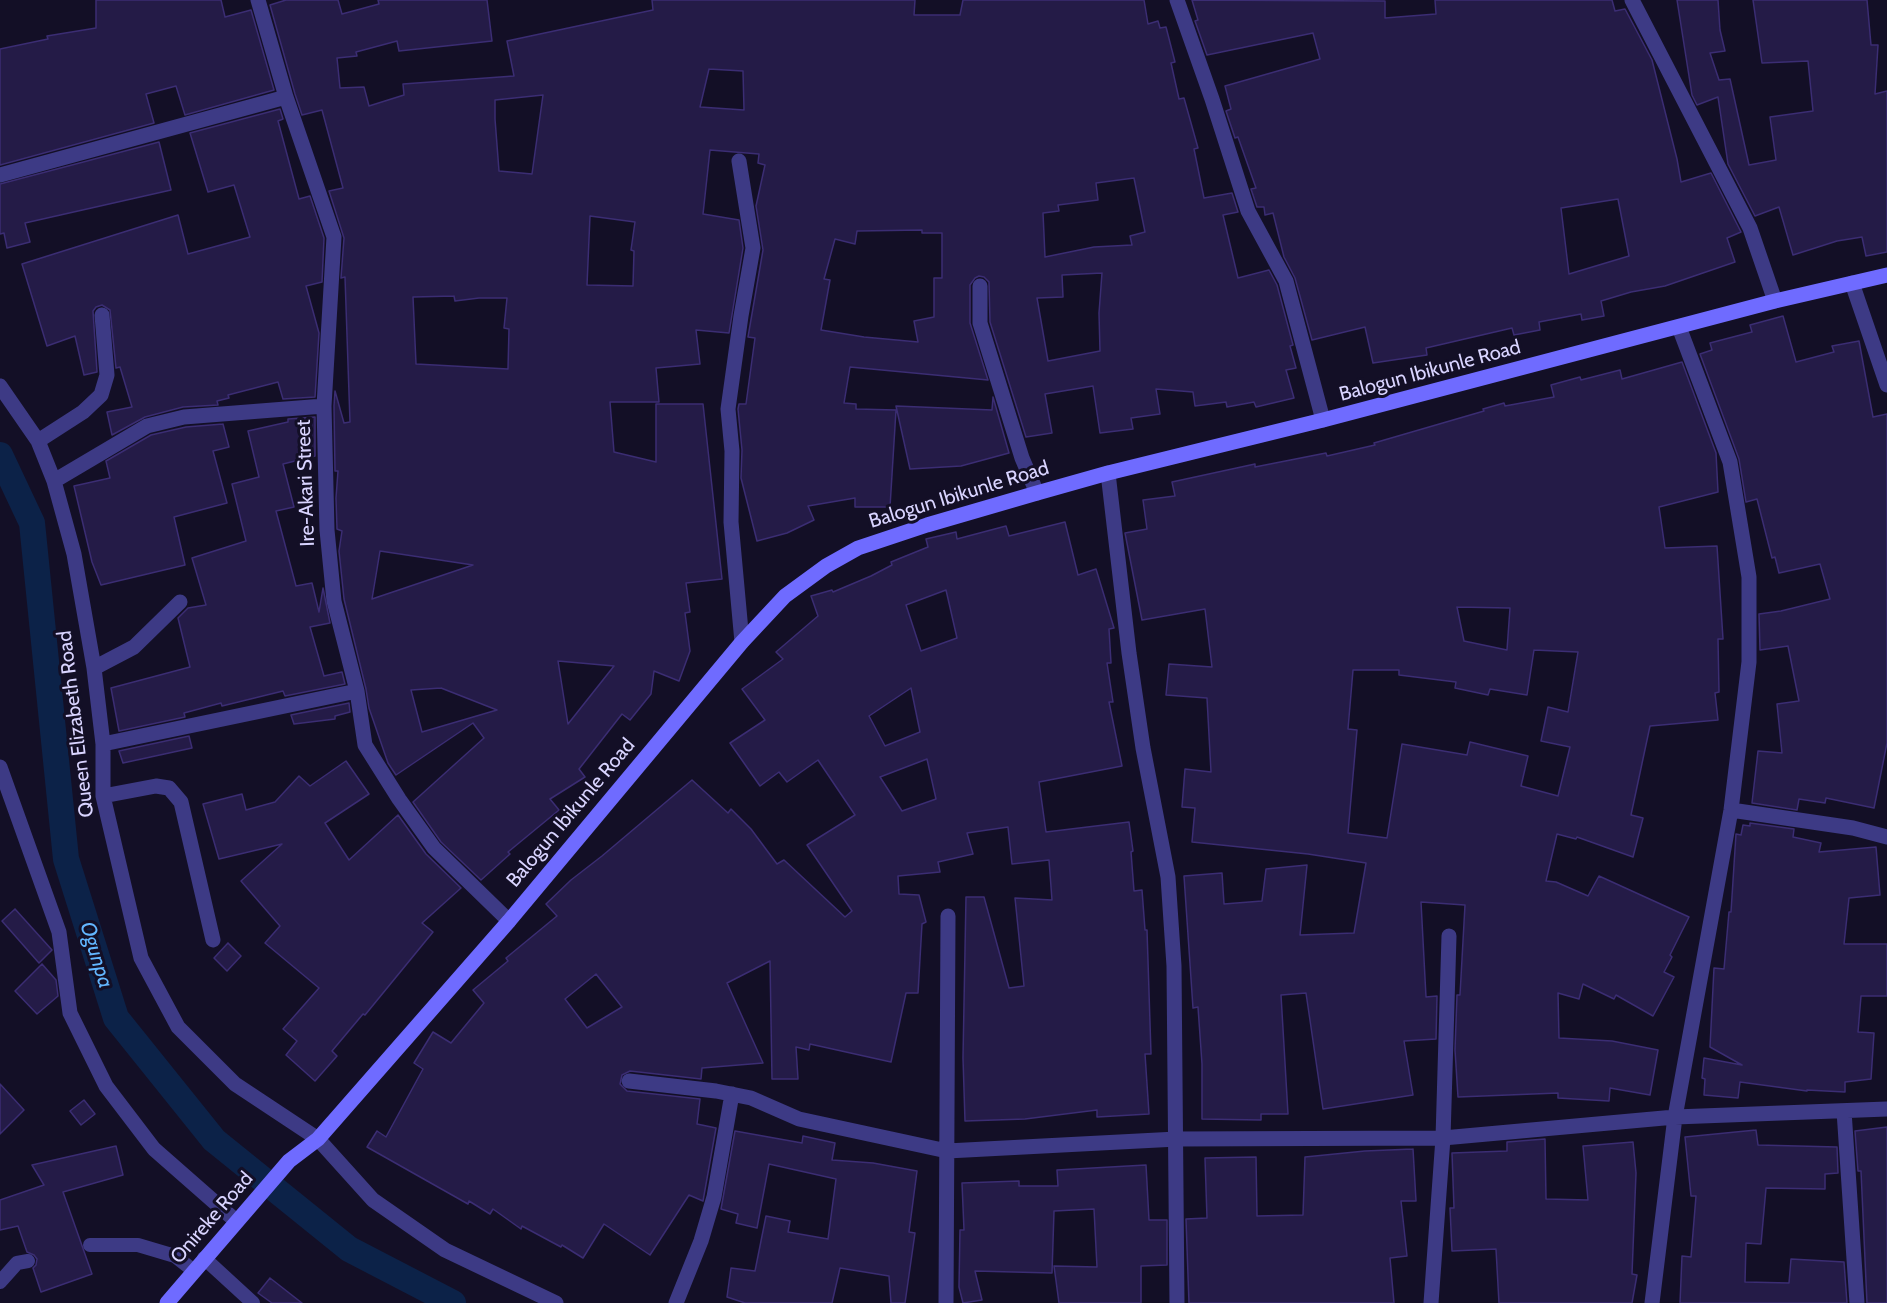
<!DOCTYPE html>
<style>
body{margin:0}
canvas{display:block;background:#130f26}
</style>
<canvas width="1887" height="1303"></canvas>
<script>
const ctx = document.querySelector('canvas').getContext('2d');
ctx.lineJoin = 'round';
function shape(rows) {
  const path = new Path2D();
  for (const r of rows) {
    path.moveTo(r[0], r[1]);
    for (let i = 2; i < r.length; i += 2) path.lineTo(r[i], r[i + 1]);
  }
  return path;
}
function stroke(path, color, width, dash) {
  ctx.strokeStyle = color;
  ctx.lineWidth = width;
  ctx.lineCap = dash ? 'butt' : 'round';
  ctx.setLineDash(dash || []);
  ctx.stroke(path);
}
function fillPath(path, color) {
  ctx.fillStyle = color;
  ctx.fill(path, 'evenodd');
}
function drawText(font, color, halo, rows, align = 'center') {
  ctx.font = font + ' Cabin,sans-serif';
  ctx.lineWidth = 6;
  ctx.setLineDash([]);
  ctx.textBaseline = 'middle';
  ctx.strokeStyle = halo;
  ctx.fillStyle = color;
  for (const [text, x, y, turn = 0] of rows) {
    ctx.save();
    ctx.translate(x, y);
    ctx.rotate((+turn || 0) * Math.PI / 180);
    ctx.textAlign = isNaN(turn) ? turn : align;
    if (halo) ctx.strokeText(text, 0, 0);
    ctx.fillText(text, 0, 0);
    ctx.restore();
  }
}
stroke(shape([
 [0,455,32,523,66,859,116,1018,214,1140,349,1249,453,1303]
]), '#0c2248', 26);
const building = shape([
 [96,0,221,0,225,17,251,10,274,90,185,115,176,86,146,94,154,123,0,165,0,49,48,39,47,36,96,28,96,0],
 [286,0,338,0,342,14,379,4,378,0,487,0,492,41,399,51,397,41,356,52,357,56,337,58,340,88,364,87,369,106,404,95,403,84,514,76,507,41,653,10,652,0,915,0,914,15,960,15,963,0,1144,0,1148,24,1158,21,1160,28,1166,27,1175,62,1171,63,1179,99,1184,98,1198,148,1194,149,1204,198,1232,193,1238,212,1223,215,1238,278,1269,270,1277,285,1293,345,1290,346,1296,368,1286,370,1294,398,1256,407,1254,402,1227,407,1226,402,1195,406,1193,392,1156,389,1160,414,1131,418,1133,429,1100,433,1093,386,1045,394,1052,433,1026,437,990,322,989,282,984,277,979,276,975,278,970,285,970,323,988,380,850,367,844,403,856,404,856,409,896,410,890,507,855,507,855,498,808,506,814,520,787,533,757,541,741,478,742,450,738,409,739,404,746,404,755,338,748,337,763,250,756,206,765,165,758,163,759,154,710,150,703,214,739,220,743,248,729,333,696,330,700,364,656,368,659,402,610,402,614,452,656,462,656,404,703,404,722,579,686,583,690,612,685,613,690,651,679,681,654,671,651,694,630,720,622,714,579,769,585,777,550,799,559,810,508,852,510,854,481,880,441,842,413,802,484,738,473,723,396,775,388,763,369,708,366,689,344,599,339,551,342,531,337,529,336,498,338,471,335,471,334,406,335,391,344,423,350,422,345,277,341,278,344,238,329,191,343,188,322,110,302,115,295,94,270,5,286,0],
 [709,69,743,71,744,110,700,107,709,69],
 [543,95,532,174,499,171,495,119,495,100,543,95],
 [1134,178,1145,232,1130,236,1132,245,1094,247,1045,257,1043,213,1059,211,1058,205,1098,200,1096,183,1134,178],
 [590,216,635,222,631,250,634,251,633,286,587,285,590,216],
 [922,230,922,233,942,233,942,278,934,278,934,317,914,321,918,342,864,337,821,330,830,280,824,279,835,239,855,244,857,231,922,230],
 [1102,273,1099,313,1100,351,1048,361,1037,298,1063,297,1062,275,1102,273],
 [454,296,455,301,479,298,507,298,504,328,509,329,508,369,416,364,413,297,454,296],
 [380,551,473,565,372,599,380,551],
 [558,661,614,666,568,724,558,661],
 [441,688,497,710,422,732,411,690,441,688],
 [1192,0,1385,1,1385,18,1436,14,1435,0,1612,0,1615,11,1625,9,1652,60,1677,159,1681,182,1711,173,1741,232,1727,238,1735,262,1665,286,1631,292,1601,301,1604,316,1582,320,1581,314,1539,322,1540,330,1514,335,1512,328,1426,348,1427,355,1373,363,1365,327,1312,340,1295,278,1284,257,1273,213,1265,215,1264,207,1257,207,1251,189,1256,188,1238,137,1235,138,1226,111,1231,109,1225,86,1320,59,1313,33,1207,55,1195,21,1198,20,1192,0],
 [1618,199,1629,256,1569,274,1561,208,1618,199],
 [1677,0,1718,0,1720,30,1725,51,1710,53,1719,80,1730,79,1749,165,1776,160,1770,117,1813,111,1808,61,1762,63,1753,0,1867,0,1871,45,1878,45,1875,94,1887,91,1887,252,1866,256,1862,237,1837,241,1793,255,1779,207,1755,216,1728,164,1718,97,1697,105,1692,95,1677,0],
 [280,109,283,119,278,121,299,199,310,196,324,238,322,282,306,286,319,333,315,397,283,399,278,382,228,395,229,398,217,401,218,405,183,407,145,417,112,435,107,412,132,407,120,367,116,368,110,310,102,305,96,307,93,311,97,372,84,375,75,336,47,346,22,264,178,215,188,254,250,237,234,185,208,192,190,133,280,109],
 [159,142,171,190,25,223,30,242,7,248,4,233,0,234,0,184,159,142],
 [1783,316,1796,362,1834,352,1832,346,1859,341,1873,417,1887,414,1887,743,1874,808,1826,798,1825,803,1799,799,1797,810,1752,803,1758,751,1782,753,1777,704,1799,701,1788,646,1760,650,1759,614,1781,611,1830,599,1820,564,1779,573,1775,557,1772,558,1757,499,1746,502,1739,459,1700,354,1712,350,1710,343,1752,332,1750,325,1783,316],
 [1682,362,1716,453,1718,492,1659,507,1665,548,1717,546,1723,639,1718,639,1719,692,1715,693,1718,720,1650,726,1631,815,1643,818,1633,857,1577,837,1576,839,1557,834,1546,881,1556,882,1588,896,1599,876,1689,917,1670,955,1672,957,1664,972,1674,977,1653,1016,1616,995,1614,999,1583,984,1579,999,1558,993,1559,1038,1612,1041,1658,1050,1650,1095,1610,1088,1609,1101,1558,1098,1558,1093,1458,1097,1455,1050,1457,995,1460,995,1465,905,1421,902,1426,997,1437,996,1436,1039,1404,1041,1413,1095,1323,1109,1306,993,1281,995,1288,1114,1261,1114,1261,1120,1202,1119,1202,1064,1198,1007,1193,1008,1184,876,1222,873,1224,904,1262,901,1266,869,1307,865,1300,935,1354,933,1366,863,1308,854,1192,842,1195,808,1182,807,1185,769,1211,772,1207,698,1166,695,1169,664,1212,667,1205,609,1142,620,1125,533,1147,529,1143,500,1175,496,1172,482,1255,464,1255,467,1326,453,1327,456,1375,445,1374,443,1484,411,1483,409,1504,403,1505,406,1554,397,1551,385,1580,377,1581,380,1620,370,1622,379,1682,362],
 [1457,607,1510,608,1507,650,1464,641,1457,607],
 [1534,650,1578,652,1568,712,1548,707,1541,741,1570,747,1558,796,1521,786,1528,756,1470,742,1467,755,1402,744,1387,838,1348,833,1357,730,1348,729,1353,670,1399,670,1399,675,1456,682,1455,688,1488,695,1490,689,1527,695,1534,650],
 [993,397,1009,453,961,466,910,469,896,406,992,410,993,397],
 [315,417,315,456,283,464,294,507,276,511,296,586,312,583,319,612,323,588,330,623,310,627,324,676,342,672,345,684,285,696,283,691,222,706,221,703,184,713,185,717,119,731,111,688,190,667,178,618,188,608,206,605,192,558,246,541,232,484,259,477,248,431,288,422,288,419,315,417],
 [223,424,229,447,213,451,227,503,174,517,185,565,101,585,92,562,74,486,110,478,106,461,151,435,186,427,223,424],
 [1065,522,1078,575,1096,569,1114,628,1109,629,1111,663,1107,663,1113,702,1109,702,1122,766,1039,782,1046,832,1129,822,1133,851,1131,852,1134,891,1142,890,1145,930,1147,930,1151,1054,1145,1054,1149,1114,1097,1117,1097,1110,1025,1119,965,1121,963,1058,966,897,984,897,1009,988,1024,986,1015,898,1052,900,1049,860,1012,864,1008,827,967,833,973,854,938,862,940,872,898,876,899,894,919,895,926,922,922,924,918,993,906,993,891,1062,810,1044,809,1050,796,1047,798,1079,772,1079,770,961,727,983,763,1063,702,1068,701,1079,630,1071,622,1075,620,1084,627,1091,700,1099,697,1124,716,1128,703,1201,689,1195,650,1255,604,1224,583,1258,562,1245,561,1247,522,1226,521,1229,493,1209,490,1214,469,1201,468,1204,367,1147,377,1131,386,1137,423,1069,414,1063,433,1032,451,1043,484,1003,473,990,508,961,506,958,557,916,546,904,571,880,602,856,692,780,728,813,731,809,751,829,777,864,784,860,845,917,852,911,807,845,855,815,818,760,787,782,779,772,760,786,730,743,765,720,742,689,783,659,776,652,818,616,811,596,832,590,833,592,871,576,892,565,891,562,928,547,926,539,956,532,957,539,1006,526,1009,536,1065,522],
 [946,590,957,638,921,651,906,605,946,590],
 [911,688,920,732,885,746,869,716,911,688],
 [927,759,936,799,902,811,880,777,927,759],
 [596,974,622,1007,587,1028,565,999,596,974],
 [349,703,350,712,335,716,335,719,294,724,291,715,349,703],
 [189,736,192,748,123,763,119,751,189,736],
 [346,761,369,794,325,823,349,860,398,815,426,854,461,888,422,923,433,932,365,1015,363,1014,332,1051,337,1056,315,1081,286,1055,297,1041,283,1029,319,988,265,943,280,926,241,881,282,844,219,859,203,804,242,794,246,810,275,802,299,776,310,786,346,761],
 [1750,823,1794,829,1793,837,1821,843,1819,852,1876,847,1880,895,1849,898,1844,944,1887,944,1887,996,1861,996,1858,1032,1874,1033,1871,1079,1845,1082,1845,1092,1807,1090,1807,1091,1740,1082,1738,1098,1704,1095,1705,1079,1702,1078,1704,1058,1742,1065,1710,1047,1714,968,1724,969,1729,912,1731,912,1736,834,1741,835,1743,825,1750,826,1750,823],
 [15,909,52,950,39,963,2,921,15,909],
 [228,943,241,956,227,971,214,958,228,943],
 [42,964,56,980,58,996,37,1014,15,991,42,964],
 [0,1084,24,1110,0,1134,0,1084],
 [84,1100,95,1114,81,1125,70,1111,84,1100],
 [1887,1127,1887,1303,1867,1303,1861,1171,1858,1171,1855,1131,1887,1127],
 [1756,1130,1758,1145,1837,1147,1838,1173,1825,1174,1825,1189,1766,1188,1761,1244,1746,1243,1745,1282,1789,1283,1791,1259,1844,1262,1847,1303,1680,1303,1682,1256,1691,1257,1696,1196,1691,1196,1685,1137,1756,1130],
 [735,1131,802,1143,803,1136,835,1143,832,1160,873,1163,917,1171,909,1232,915,1233,905,1303,891,1303,889,1276,840,1268,832,1303,745,1303,727,1297,731,1268,755,1271,766,1216,790,1221,788,1232,828,1239,836,1179,769,1164,757,1228,736,1223,738,1214,721,1209,735,1131],
 [1545,1139,1546,1199,1588,1200,1583,1146,1633,1142,1636,1173,1632,1274,1637,1275,1632,1303,1499,1303,1496,1249,1452,1251,1450,1208,1454,1208,1452,1153,1507,1151,1507,1142,1545,1139],
 [116,1146,123,1175,63,1192,92,1274,41,1292,33,1268,36,1265,37,1259,34,1255,27,1252,18,1226,0,1230,0,1200,44,1185,32,1165,116,1146],
 [1413,1149,1416,1201,1401,1201,1407,1256,1390,1258,1394,1303,1189,1303,1186,1219,1207,1218,1205,1158,1256,1157,1257,1216,1303,1215,1305,1157,1365,1151,1413,1149],
 [1146,1165,1149,1220,1167,1220,1167,1265,1141,1266,1141,1303,1059,1303,1054,1266,1097,1267,1094,1209,1054,1211,1052,1273,975,1271,982,1300,963,1303,959,1287,960,1230,964,1230,962,1183,1019,1181,1019,1186,1058,1186,1057,1170,1146,1165],
 [270,1278,302,1303,272,1303,258,1293,270,1278]
]);
fillPath(building, '#241b47');
stroke(building, '#3b2d73', 1.5);
stroke(shape([
 [90,1245,138,1245,175,1256,194,1271],
 [204,1258,253,1303],
 [0,1282,17,1263,28,1261]
]), '#3d3a85', 14);
stroke(shape([
 [258,0,286,97,334,237,324,406,327,530,334,601,357,691,365,745,399,799,434,848,509,921],
 [1177,0,1212,99,1248,211,1286,281,1323,420],
 [1632,0,1750,228,1775,301],
 [739,161,753,248,741,316,728,409,732,451,731,522,742,642],
 [0,175,286,97],
 [1852,283,1887,385],
 [980,286,980,323,1022,458,1037,493],
 [0,386,38,441,54,481,74,554,94,668,103,744,103,796,141,958,178,1027,235,1084,318,1139,373,1200,445,1250,556,1303],
 [38,441,83,412,101,395,107,375,102,315],
 [1108,473,1129,653,1143,748,1168,877,1174,966,1177,1303],
 [54,481,147,426,184,417,324,406],
 [94,668,134,647,180,602],
 [103,744,357,691],
 [0,767,59,932,70,1013,106,1086,154,1149,236,1221],
 [103,796,156,786,169,788,181,802,213,940],
 [1731,810,1853,828,1887,837],
 [629,1081,716,1091,751,1098,799,1119,947,1151,1177,1139,1443,1138,1675,1117,1887,1109],
 [1844,1111,1857,1303],
 [676,1303,701,1241,714,1197,732,1094],
 [946,1303,948,916],
 [1431,1303,1443,1138,1449,936],
 [1652,1303,1675,1117,1731,810,1749,662,1749,577,1730,462,1679,327]
]), '#3d3a85', 15);
stroke(shape([
 [167,1303,289,1161,318,1139,509,921,742,642,785,596,826,566,858,548,927,525,1037,493,1108,473,1323,420,1775,301,1887,275]
]), '#6f6bff', 15);
drawText('20px', '#d9d4ff', '#130f26', [
 ["Balogun Ibikunle Road",1430,371,-15],
 ["Ire-Akari Street",306,483,-92],
 ["Balogun Ibikunle Road",959,495,-17],
 ["Queen Elizabeth Road",76,724,-97],
 ["Balogun Ibikunle Road",571,813,-50],
 ["Onireke Road",212,1218,-49]
]);
drawText('italic 21px', '#62b6ff', '#130f26', [
 ["Ogunpa",96,955,73]
]);
</script>
